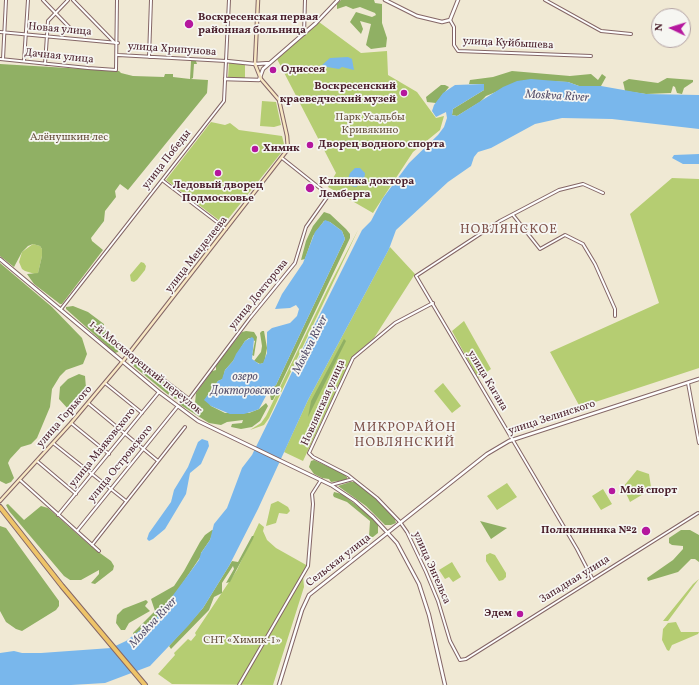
<!DOCTYPE html>
<meta charset="utf-8">
<style>
body{margin:0}
#map{position:relative;width:699px;height:685px;overflow:hidden;background:#f0e9d4;font-family:Vollkorn,serif}
canvas{display:block}
.north{position:absolute;left:651px;top:8px;width:40px;height:40px;box-sizing:border-box;background:#f6f6f2;border:1px solid #b1a0a2;border-radius:50%;rotate:274deg;font-size:11px;font-weight:700;line-height:16px;text-align:center;color:#4a1f2b}
.north::after{content:'';display:block;margin:auto;width:14px;height:18px;background:#b5179e;clip-path:polygon(50% 0,100% 100%,50% 72%,0 100%)}
</style>
<div id="map">
<canvas width="699" height="685"></canvas>
<div class="north">N</div>
</div>
<script>
const ctx = document.querySelector('canvas').getContext('2d');
ctx.lineJoin = 'round';
function fillPath(path, color) {
  ctx.fillStyle = color;
  ctx.fill(path, 'evenodd');
}
function shape(rows) {
  const path = new Path2D();
  for (const r of rows) {
    path.moveTo(r[0], r[1]);
    for (let i = 2; i < r.length; i += 2) path.lineTo(r[i], r[i + 1]);
  }
  return path;
}
function stroke(path, color, width, dash) {
  ctx.strokeStyle = color;
  ctx.lineWidth = width;
  ctx.lineCap = dash ? 'butt' : 'round';
  ctx.setLineDash(dash || []);
  ctx.stroke(path);
}
function drawText(font, color, halo, rows, align = 'center') {
  ctx.font = font + ' Vollkorn,serif';
  ctx.lineWidth = 3.5;
  ctx.setLineDash([]);
  ctx.textBaseline = 'middle';
  ctx.strokeStyle = halo;
  ctx.fillStyle = color;
  for (const [text, x, y, turn = 0] of rows) {
    ctx.save();
    ctx.translate(x, y);
    ctx.rotate((+turn || 0) * Math.PI / 180);
    ctx.textAlign = isNaN(turn) ? turn : align;
    if (halo) ctx.strokeText(text, 0, 0);
    ctx.fillText(text, 0, 0);
    ctx.restore();
  }
}
fillPath(shape([
 [319,22,361,53,387,51,388,75,417,92,436,118,444,116,440,130,413,152,373,213,328,187,336,173,277,59],
 [229,63,245,64,245,79,228,78],
 [262,101,276,102,281,125,274,127,260,126],
 [211,122,225,125,230,123,239,130,282,136,285,148,224,224,166,180],
 [672,178,699,179,699,368,580,407,550,352,659,303,630,214],
 [358,230,269,418,264,425,250,430,261,423,266,416,328,288],
 [33,244,40,246,42,249,42,256,38,273,35,274,25,271,22,269,19,262,22,252],
 [390,247,415,274,374,338,352,357,303,461,284,452,308,400],
 [141,262,144,263,146,266,145,270,137,280,134,282,131,281,130,275],
 [464,321,491,369,478,378,452,331],
 [443,383,461,406,452,413,434,391],
 [637,470,649,474,651,487,650,490,630,502,623,487],
 [507,483,517,497,497,510,487,496],
 [603,489,612,504,601,510,592,496],
 [278,501,288,507,290,511,287,514,279,513,276,523,266,526,271,504],
 [259,523,264,527,263,531,267,540,276,548,308,566,303,576,304,587,273,685,172,684,158,674,175,655,174,653,188,639,191,641,196,635,195,633,237,570],
 [490,553,495,555,506,573,506,577,503,580,499,581,497,578,486,561,486,555],
 [452,562,461,577,453,582,449,577,445,579,439,570],
 [699,579,668,621,663,621,693,584],
 [676,622,681,632,699,632,698,634,672,645,669,651,667,650,662,640,663,629,668,623]
]), '#b5cd72');
fillPath(shape([
 [341,0,374,0,375,3,382,4,382,23,387,38,386,47,371,49,366,45,371,24,360,21,363,29,361,34,350,22,356,12,372,17,376,15,375,13,360,7,353,9,346,6,337,9,337,4],
 [191,61,196,61,197,64,194,64,193,78,191,79,208,80,207,93,128,190,120,184,115,191,116,197,105,211,104,221,91,238,92,241,103,250,62,304,60,304,34,284,27,274,38,273,42,256,42,249,40,246,33,244,28,246,22,252,14,267,0,256,0,64,119,71,121,73,133,76,164,77,165,74,173,74,173,77,190,79],
 [512,71,570,76,591,74,598,80,602,74,606,77,601,86,579,86,568,82,525,80,486,96,480,102,457,116,452,115,453,109,484,90,484,84,469,84,470,80,493,77],
 [667,78,693,80,693,82,684,88,682,94,677,93,675,87,673,86,671,93,646,94,625,91,624,86,623,82,629,79,658,83],
 [441,85,445,85,449,87,436,103,427,102,426,97],
 [324,212,330,214,346,229,350,234,350,238,273,400,271,400,269,390,276,385,345,239,342,231,330,222,324,221,313,236,305,259,301,260,306,241,313,226],
 [0,263,52,307,82,338,87,354,83,364,66,370,60,376,52,389,50,407,37,438,31,444,21,447,10,459,8,463,14,478,11,482,6,484,0,481],
 [73,306,88,312,104,324,104,329,122,344,118,352,115,353,66,309,66,307],
 [246,331,254,332,257,337,254,356,252,355,255,341,249,338,245,341,233,361,225,370,223,379,218,381,206,398,211,406,225,413,249,413,259,409,266,403,268,406,260,421,252,427,241,429,231,427,232,424,242,423,243,420,227,422,221,425,209,423,179,404,180,401,185,400,192,404,195,403,196,393,212,371,216,370,216,365,242,332],
 [262,331,264,331,267,348,265,359,264,363,260,364,254,361,261,352,262,346,260,333],
 [344,339,346,341,308,417,311,401],
 [133,360,180,394,180,397,176,399,171,397,131,364,131,361],
 [79,374,85,376,86,388,74,407,69,410,59,399,60,387,68,379],
 [314,460,344,474,347,477,347,480,331,482,329,479,322,478,314,474,309,467,311,461],
 [350,482,355,482,375,498,395,519,396,523,391,525,385,525,366,506,338,486],
 [334,492,342,494,369,515,378,524,378,533,373,537,369,537,370,521,347,502,334,497,333,495],
 [8,504,24,520,41,506,48,508,93,548,111,561,114,566,113,570,95,584,91,583,99,574,99,570,81,580,70,580,64,576,9,511,6,505],
 [480,521,507,528,491,539],
 [0,526,6,528,59,601,59,606,56,610,22,631,16,629,6,622,0,611],
 [212,530,214,530,210,540,201,553,201,556,176,593,160,611,157,617,133,636,133,633,155,611,151,599,174,586,184,571,200,542,205,535],
 [681,530,690,530,699,535,699,562,695,559,691,559,678,572,648,581,647,578,650,576,673,560,683,549,683,546,672,545,669,543,669,538],
 [252,536,254,536,253,539,230,582,226,583,234,569,233,566,222,583,222,593,214,597,209,610,171,649,169,646,203,608,232,561,238,562],
 [146,600,148,602,145,606,150,611,129,623,125,630,121,630,116,623,117,615,123,609]
]), '#90b064');
fillPath(shape([
 [348,57,352,59,354,70,342,67,339,69,321,66,330,58],
 [531,79,568,82,579,86,601,86,646,94,699,95,699,129,612,119,562,118,535,124,491,148,478,152,474,157,471,166,448,182,396,230,389,249,308,400,258,509,229,566,203,608,188,626,150,666,105,683,71,685,0,685,0,653,14,651,22,653,41,653,111,648,126,641,157,617,199,560,201,553,210,540,214,524,227,508,242,468,252,455,275,408,309,336,362,230,371,221,383,198,409,163,438,135,444,127,447,118,446,112,436,117,432,111,434,105,443,93,455,85,484,84,484,90,453,109,452,115,457,116,503,87,517,81],
 [699,154,699,164,683,164,672,158,674,155],
 [355,168,360,168,365,173,364,181,356,187,351,186,347,182,350,173],
 [325,220,330,222,342,231,345,239,276,385,269,390,259,409,254,411,244,414,230,414,211,406,204,400,218,381,222,379,225,370,233,361,236,354,245,341,252,337,254,339,252,359,259,364,263,363,267,353,267,332,272,328,290,323,297,316,299,309,296,305,290,308,275,309,282,294,303,263,315,232],
 [202,439,208,441,209,446,201,464,190,473,186,494,165,529,153,539,149,541,147,539,149,533,171,502,174,490,188,467,198,442]
]), '#79b7ec');
const minor = shape([
 [43,0,69,27],
 [73,0,115,43],
 [545,0,601,31,631,34],
 [450,20,454,27,454,45,458,51,591,56],
 [0,32,118,43],
 [304,34,305,0],
 [118,55,226,61],
 [149,57,151,0],
 [0,59,88,68,116,70,117,0],
 [3,59,6,0],
 [24,61,28,0],
 [45,64,48,21,68,0],
 [162,180,226,229],
 [513,215,540,249,565,235,583,244,595,264,615,309,615,316],
 [433,303,395,323,353,358,309,453,313,457,348,475,377,498,400,522,407,532,426,572,438,601,450,641,460,660,466,659,698,513],
 [61,309,224,101,229,0],
 [129,353,189,399,250,318,295,263,306,227,328,196,326,193,282,158],
 [105,383,142,413],
 [688,383,699,443],
 [88,403,158,461],
 [71,423,109,454],
 [53,443,126,501],
 [37,461,76,494],
 [20,480,99,551],
 [331,485,353,479],
 [58,515,159,392],
 [77,531,178,406],
 [92,545,185,427],
 [592,578,577,549,416,276,500,221,559,190,583,184,603,193],
 [239,685,308,566,313,504,312,494,321,480]
]);
const tertiary = shape([
 [385,0,417,16,442,22,450,20,458,0],
 [226,61,255,64,270,63],
 [225,79,259,80,263,69,316,23,338,0],
 [0,259,159,392,198,421,331,485,355,501,373,517,397,543,419,584,429,615,445,685],
 [279,685,302,610,309,595,487,454,509,441,699,379]
]);
const secondary = shape([
 [0,501,71,423,123,361,288,149,287,136,279,100,261,79,255,64,258,0]
]);
const trunk = shape([
 [0,507,62,586,145,685]
]);
stroke(minor, '#846666', 4);
stroke(tertiary, '#846666', 4.5);
stroke(secondary, '#846666', 4.5);
stroke(trunk, '#846666', 6);
stroke(minor, '#fff', 2);
stroke(tertiary, '#fff', 2.5);
stroke(secondary, '#f8e7c3', 2.5);
stroke(trunk, '#eec469', 4);
for (const [x, y, r, color] of [
 [189,24,5,"#b5179e"],
 [273,70,4,"#b5179e"],
 [404,93,4,"#b5179e"],
 [310,145,4,"#b5179e"],
 [255,149,4,"#b5179e"],
 [218,173,4,"#b5179e"],
 [310,188,5,"#b5179e"],
 [612,491,4,"#b5179e"],
 [646,531,5,"#b5179e"],
 [520,614,4,"#b5179e"]
]) {
  const dot = new Path2D();
  dot.arc(x, y, r, 0, 2 * Math.PI);
  ctx.fillStyle = color;
  ctx.fill(dot);
  stroke(dot, '#f6f6f2', 1.5);
}
drawText('bold 11px', '#4a1f2b', '#f6f6f2', [
 ["Воскресенская первая",198,18],
 ["районная больница",198,31],
 ["Одиссея",281,70],
 ["Воскресенский",396,87,"right"],
 ["краеведческий музей",396,100,"right"],
 ["Дворец водного спорта",318,145],
 ["Химик",263,149],
 ["Клиника доктора",319,182],
 ["Лемберга",319,195],
 ["Ледовый дворец",218,186,"center"],
 ["Подмосковье",218,199,"center"],
 ["Мой спорт",620,491],
 ["Поликлиника №2",637,531,"right"],
 ["Эдем",512,614,"right"]
], 'left');
drawText('11px', '#4a1f2b', '#f6f6f2', [
 ["Новая улица",60,30,5],
 ["улица Куйбышева",508,44,3],
 ["улица Хрипунова",172,50,4],
 ["Дачная улица",59,57,6],
 ["улица Победы",167,160,-52],
 ["улица Менделеева",197,255,-52],
 ["улица Докторова",259,295,-51],
 ["1-й Москворецкий переулок",145,368,39],
 ["улица Кагана",487,381,59],
 ["Новлянская улица",324,403,-66],
 ["улица Горького",65,417,-49],
 ["улица Зелинского",552,418,-18],
 ["улица Маяковского",103,448,-51],
 ["улица Островского",121,464,-51],
 ["Сельская улица",339,561,-38],
 ["улица Энгельса",431,568,66],
 ["Западная улица",575,580,-32]
]);
drawText('11px', '#6a5340', '#f6f6f2', [
 ["Парк Усадьбы",370,118],
 ["Кривякино",370,131],
 ["Алёнушкин лес",69,138],
 ["СНТ «Химик-1»",242,641]
]);
drawText('italic 12px', '#5a546f', '#f6f6f2', [
 ["Moskva River",557,97,3],
 ["Moskva River",311,345,-63],
 ["озеро",245,378],
 ["Докторовское",245,392],
 ["Moskva River",154,623,-47]
]);
ctx.letterSpacing = '1px';
drawText('13px', '#7e524a', '#f6f6f2', [
 ["НОВЛЯНСКОЕ",509,231],
 ["МИКРОРАЙОН",405,429],
 ["НОВЛЯНСКИЙ",405,444]
]);
ctx.letterSpacing = '0px';
</script>
